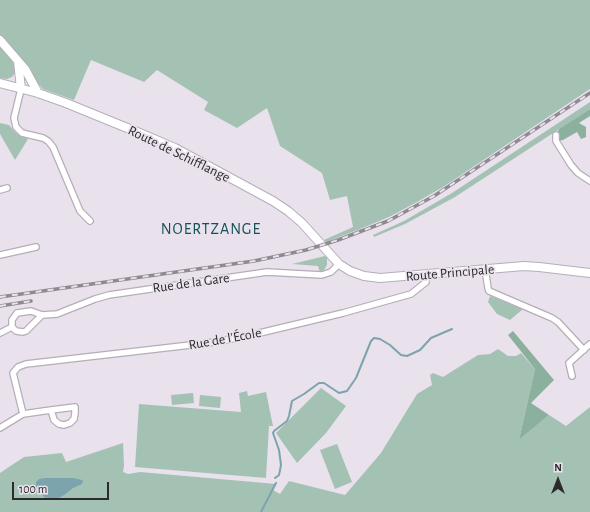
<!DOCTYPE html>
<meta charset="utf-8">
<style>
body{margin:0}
#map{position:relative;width:590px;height:512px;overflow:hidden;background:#e9e1ec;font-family:"Alegreya Sans",sans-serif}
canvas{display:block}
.north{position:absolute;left:538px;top:460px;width:40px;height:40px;-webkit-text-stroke:3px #e9e1ec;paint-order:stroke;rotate:0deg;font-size:11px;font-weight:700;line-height:16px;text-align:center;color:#2d2a2e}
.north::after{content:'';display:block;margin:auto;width:14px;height:18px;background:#2d2a2e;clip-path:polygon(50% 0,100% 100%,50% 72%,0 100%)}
.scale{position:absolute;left:12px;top:482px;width:97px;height:18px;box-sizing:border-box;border:2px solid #2d2a2e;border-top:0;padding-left:5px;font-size:12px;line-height:14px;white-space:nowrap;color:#2d2a2e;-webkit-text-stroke:3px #e9e1ec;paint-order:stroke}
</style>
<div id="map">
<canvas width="590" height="512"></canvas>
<div class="north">N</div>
<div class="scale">100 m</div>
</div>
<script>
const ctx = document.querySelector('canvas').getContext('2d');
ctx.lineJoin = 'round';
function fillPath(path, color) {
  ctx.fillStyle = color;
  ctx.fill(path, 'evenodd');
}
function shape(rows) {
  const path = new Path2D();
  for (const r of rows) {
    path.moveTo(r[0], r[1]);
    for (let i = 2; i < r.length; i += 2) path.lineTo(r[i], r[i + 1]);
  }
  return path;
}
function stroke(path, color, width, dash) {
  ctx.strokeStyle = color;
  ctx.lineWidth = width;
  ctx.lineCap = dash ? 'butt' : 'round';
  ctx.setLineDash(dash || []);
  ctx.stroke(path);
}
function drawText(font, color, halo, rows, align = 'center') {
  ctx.font = font + ' "Alegreya Sans",sans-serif';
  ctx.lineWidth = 3.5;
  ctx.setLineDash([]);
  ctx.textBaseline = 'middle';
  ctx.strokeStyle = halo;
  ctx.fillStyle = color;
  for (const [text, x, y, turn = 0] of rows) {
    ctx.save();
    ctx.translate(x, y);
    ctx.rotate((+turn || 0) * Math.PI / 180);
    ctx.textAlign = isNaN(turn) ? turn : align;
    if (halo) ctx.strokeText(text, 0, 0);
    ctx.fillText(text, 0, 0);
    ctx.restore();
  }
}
fillPath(shape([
 [0,0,590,0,590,89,443,187,417,202,389,217,360,229,326,242,324,240,353,227,347,196,330,200,322,173,280,146,267,108,237,128,204,110,208,102,157,70,144,82,91,60,74,100,43,89,36,81,30,69,18,60,15,73,12,77,7,79,0,78],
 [590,102,590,109,455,197,405,224,374,237,373,235,404,221,452,193],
 [0,123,9,125,17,134,28,139,15,160,0,134],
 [325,256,327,258,327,265,324,270,320,273,318,266,292,264],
 [490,296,523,309,510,320,497,314,488,302],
 [498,349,508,356,516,356,521,353,535,369,519,440,549,415,566,426,590,407,590,512,0,512,0,473,24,457,62,453,66,462,123,443,124,466,123,472,128,474,140,472,276,484,273,490,280,494,289,481,345,495,381,453,417,394,432,385,430,375,433,373,443,377,478,355,490,354],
 [321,388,346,406,326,433,297,463,276,433],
 [247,391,248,396,266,392,273,426,269,426,266,478,135,467,139,404,241,412,239,393],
 [193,393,194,403,172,405,171,395],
 [200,395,221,397,220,408,199,406],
 [337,444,352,482,335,489,320,450]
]), '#a4c2b3');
fillPath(shape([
 [590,109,590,116,579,123,586,127,586,137,581,139,577,132,563,140,558,141,557,134,559,129],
 [513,331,554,380,531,403,549,415,519,440,535,369,508,335]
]), '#8cb09e');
fillPath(shape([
 [45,478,73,478,82,480,83,481,82,484,73,488,64,495,57,499,48,499,44,497,36,487,36,482,39,479]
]), '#7ba4ad');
stroke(shape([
 [275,478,279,475,281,465,279,450,273,433,274,431,287,421,289,416,292,401,304,394,319,383,324,383,339,393,347,391,356,378,371,341,374,338,380,339,390,345,401,355,407,356,420,350,431,338,452,329],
 [261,512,276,483]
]), '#7ba4ad', 2);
const minor = shape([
 [21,89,14,118,16,127,22,133,43,138,48,141,53,147,80,211,90,221],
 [556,135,556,141,571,165,578,173,590,181],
 [0,190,7,188],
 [0,255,36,247],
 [485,269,488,288,489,291,552,318,558,322,584,350],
 [42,315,26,331,23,332,16,331,12,327,12,320,17,313,31,311,42,315,57,314,95,299,109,295,267,272,322,275,331,272,339,264],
 [0,333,12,327],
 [572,376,569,363,590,344],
 [23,414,13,373,18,367,26,364,208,343,243,337,343,313,411,294,426,282,426,275],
 [0,428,23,414,51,410,75,407,75,413,74,419,70,423,64,425,59,424,54,420,51,410]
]);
const secondary = shape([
 [0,40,25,69,38,93],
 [18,61,21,89],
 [0,83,38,93,66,103,142,134,175,148,273,201,288,211,302,223,339,264,350,271,364,276,380,278,524,266,539,267,590,273]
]);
stroke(minor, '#b5aeb8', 8);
stroke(secondary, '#b5aeb8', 10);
stroke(minor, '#fff', 5.5);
stroke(secondary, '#fff', 8);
const rail = shape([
 [0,297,254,261,306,250,338,240,388,221,434,196,590,93],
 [0,306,31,301]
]);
stroke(rail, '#8f8991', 3.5);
stroke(rail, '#e9e1ec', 2, [6]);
drawText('14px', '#2d2a2e', '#e9e1ec', [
 ["Route de Schifflange",179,154,26],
 ["Route Principale",450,273,-5],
 ["Rue de la Gare",191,283,-8],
 ["Rue de l'École",225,339,-10]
]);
ctx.letterSpacing = '1px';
drawText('16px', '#155158', '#e9e1ec', [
 ["NOERTZANGE",211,229]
]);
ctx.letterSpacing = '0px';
</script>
